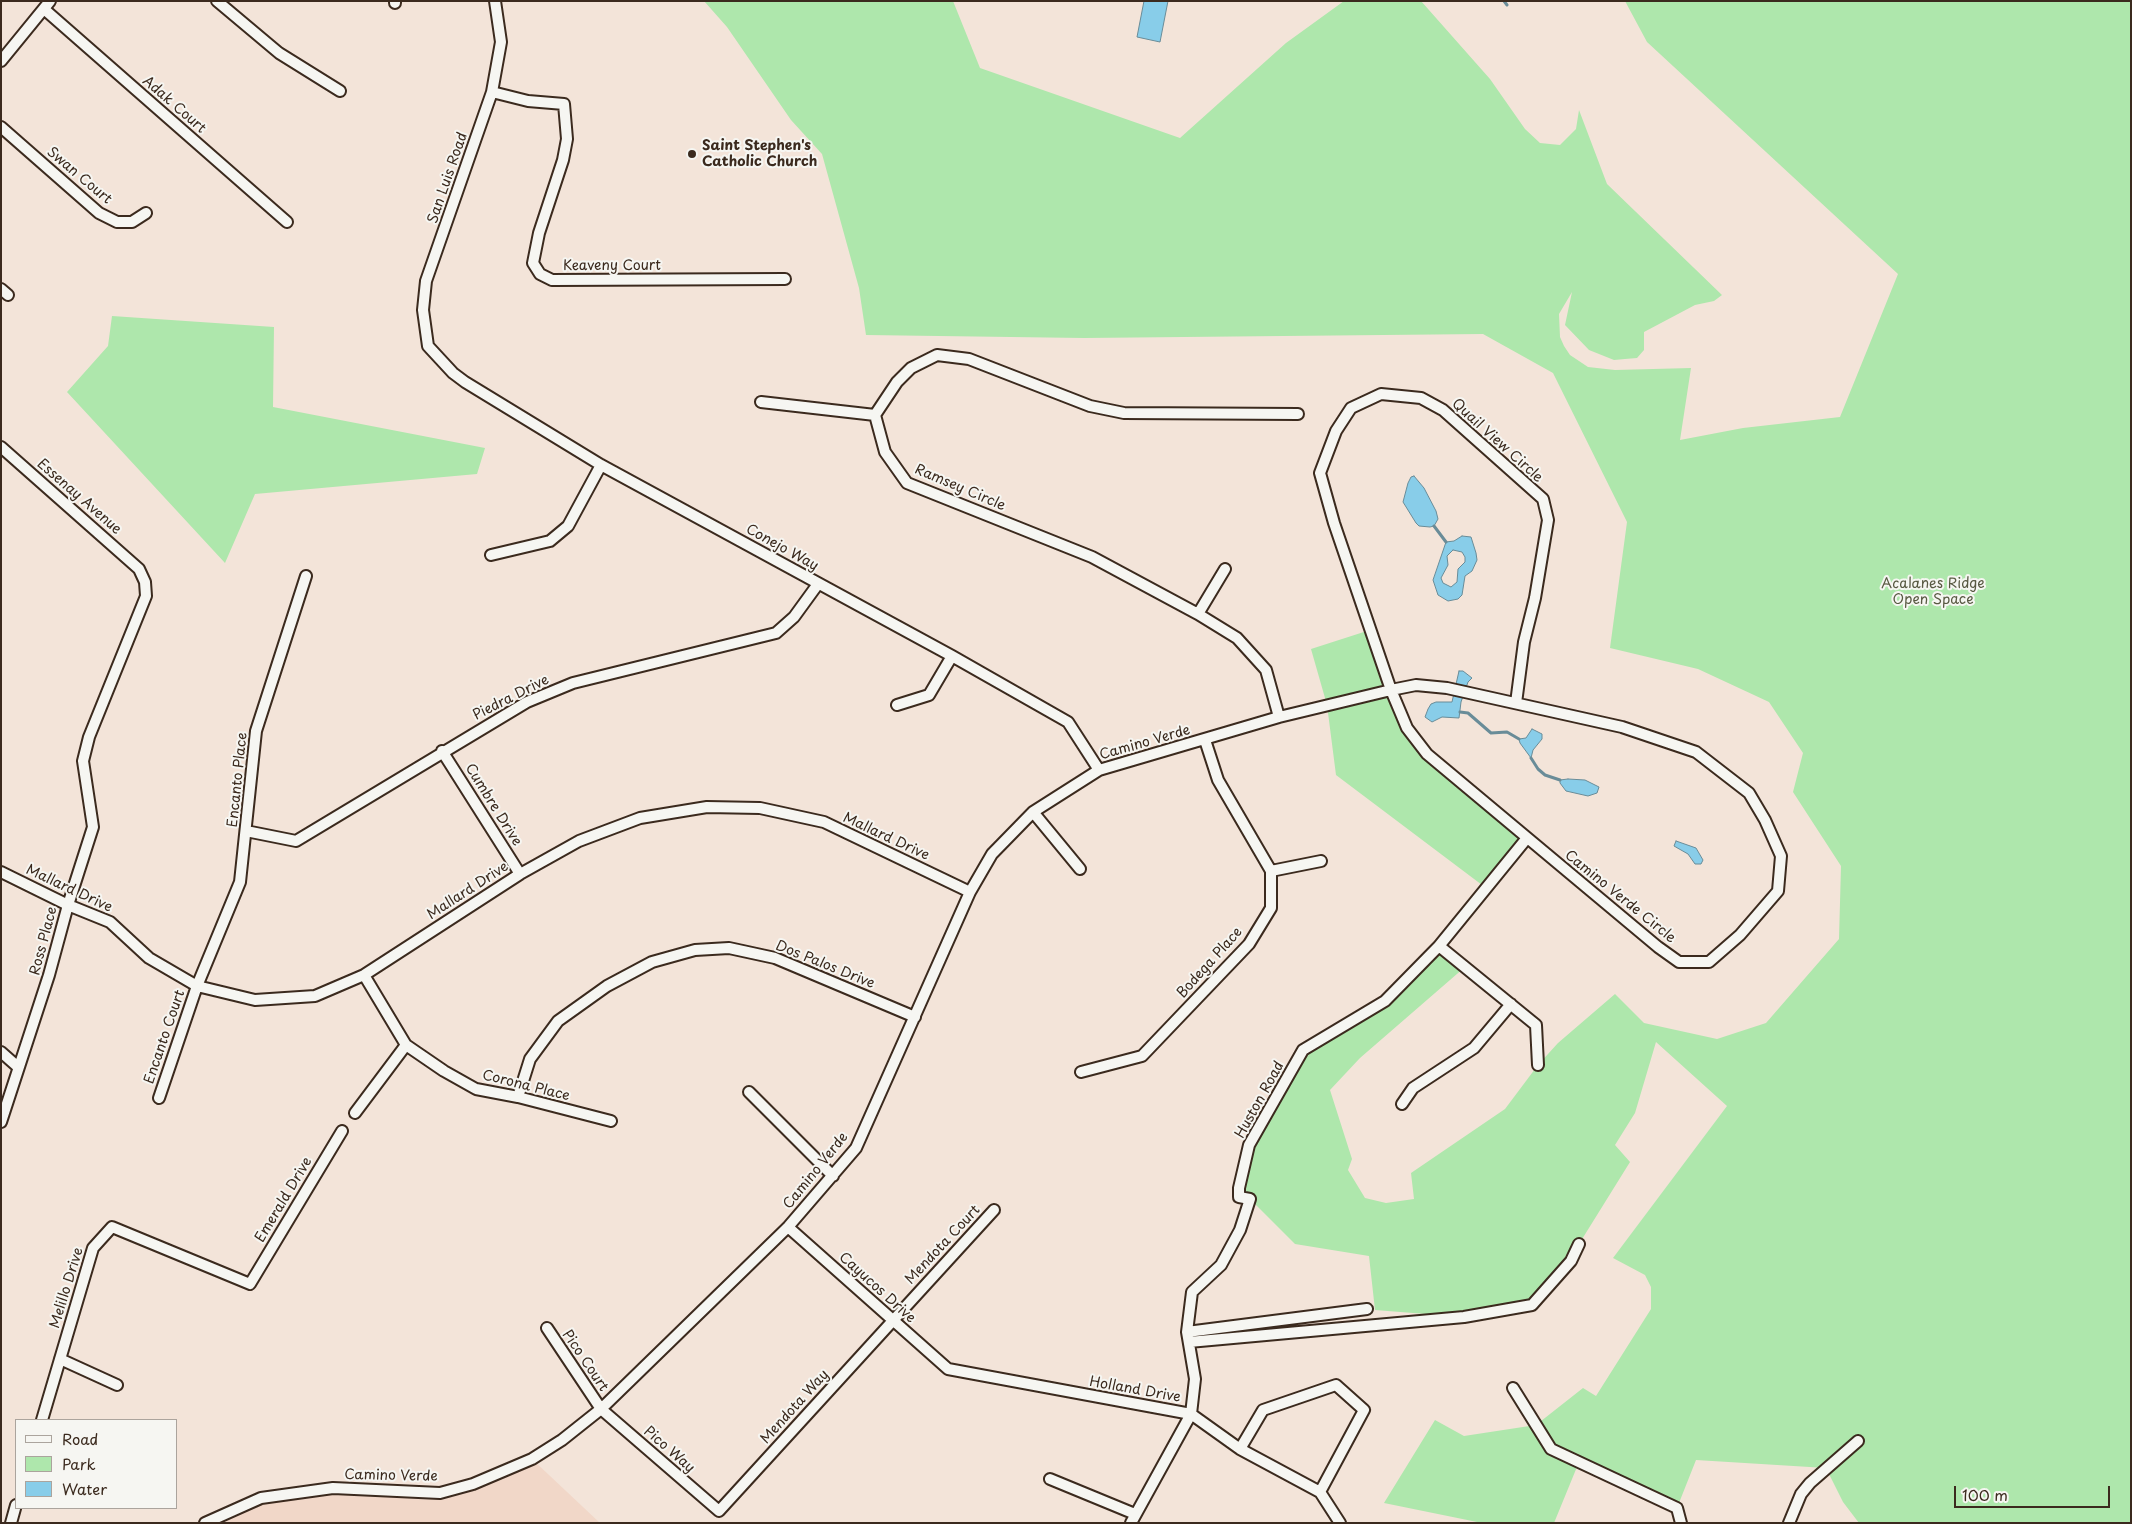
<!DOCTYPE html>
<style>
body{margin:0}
#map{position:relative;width:2132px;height:1524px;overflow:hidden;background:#f3e4d9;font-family:"Playpen Sans",sans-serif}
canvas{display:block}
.frame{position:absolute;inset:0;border:2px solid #3b2a1e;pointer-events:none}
.legend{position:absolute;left:15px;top:1419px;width:162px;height:90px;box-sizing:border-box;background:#f6f6f2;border:1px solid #aba49d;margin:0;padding:6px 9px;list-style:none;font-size:15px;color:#3b2a1e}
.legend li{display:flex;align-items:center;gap:10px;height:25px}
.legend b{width:25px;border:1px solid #aba49d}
.scale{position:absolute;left:1954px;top:1486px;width:156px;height:22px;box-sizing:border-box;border:2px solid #3b2a1e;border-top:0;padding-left:6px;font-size:15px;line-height:18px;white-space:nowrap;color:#3b2a1e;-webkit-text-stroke:4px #f6f6f2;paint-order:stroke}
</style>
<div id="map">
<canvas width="2132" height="1524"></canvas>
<div class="frame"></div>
<ul class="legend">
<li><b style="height:6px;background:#f6f6f2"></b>Road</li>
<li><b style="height:14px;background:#aee7ac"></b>Park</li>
<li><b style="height:14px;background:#88cde9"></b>Water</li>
</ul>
<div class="scale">100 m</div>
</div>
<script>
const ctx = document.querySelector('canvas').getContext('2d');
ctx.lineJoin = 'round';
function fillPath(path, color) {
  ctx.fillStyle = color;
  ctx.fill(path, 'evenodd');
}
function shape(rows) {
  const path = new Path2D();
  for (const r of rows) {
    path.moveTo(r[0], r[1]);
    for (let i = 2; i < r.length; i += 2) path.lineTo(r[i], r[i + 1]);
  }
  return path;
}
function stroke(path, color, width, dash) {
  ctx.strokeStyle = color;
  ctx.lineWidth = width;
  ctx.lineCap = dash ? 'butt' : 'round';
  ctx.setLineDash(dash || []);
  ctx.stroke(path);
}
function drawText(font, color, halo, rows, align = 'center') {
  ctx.font = font + ' "Playpen Sans",sans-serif';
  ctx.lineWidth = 4;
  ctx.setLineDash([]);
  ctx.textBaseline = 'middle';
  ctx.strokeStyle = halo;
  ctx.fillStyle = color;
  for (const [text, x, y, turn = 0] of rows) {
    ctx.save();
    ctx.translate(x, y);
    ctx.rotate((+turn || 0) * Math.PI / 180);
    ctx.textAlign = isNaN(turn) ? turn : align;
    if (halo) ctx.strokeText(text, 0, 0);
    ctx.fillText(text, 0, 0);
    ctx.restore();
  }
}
fillPath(shape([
 [532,1459,600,1523,205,1523,261,1498,333,1488,440,1493]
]), '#f1d7c8');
fillPath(shape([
 [704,1,953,1,980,68,1180,138,1286,43,1344,1,1421,1,1490,79,1525,129,1540,143,1560,145,1576,129,1579,110,1607,184,1722,295,1714,301,1695,305,1644,332,1644,350,1637,358,1625,359,1614,360,1589,350,1565,325,1572,292,1559,314,1560,337,1564,346,1570,355,1588,367,1615,370,1691,368,1680,440,1743,428,1840,417,1898,274,1647,42,1625,1,2131,1,2131,1523,1859,1523,1843,1502,1826,1468,1696,1460,1677,1508,1579,1462,1554,1523,1482,1523,1384,1503,1435,1420,1464,1436,1536,1425,1583,1388,1596,1396,1651,1309,1651,1287,1645,1275,1613,1258,1727,1106,1656,1042,1635,1113,1615,1145,1630,1162,1579,1244,1532,1305,1464,1317,1375,1310,1369,1256,1295,1244,1239,1188,1249,1145,1303,1050,1385,1001,1439,946,1465,967,1360,1058,1330,1090,1352,1159,1348,1170,1365,1198,1386,1203,1414,1199,1411,1173,1505,1109,1538,1065,1558,1043,1615,994,1644,1023,1717,1039,1766,1023,1839,939,1841,866,1793,792,1803,753,1769,702,1698,669,1610,648,1627,522,1553,373,1483,334,1084,338,866,335,859,288,822,154,791,120,727,27],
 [112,316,274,327,273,407,485,448,477,474,255,494,225,563,67,392,108,346],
 [1370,630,1391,690,1427,754,1527,838,1486,888,1336,775,1327,705,1311,649]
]), '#aee7ac');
const water = shape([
 [1144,1,1168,1,1160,42,1137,37,1144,1],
 [1414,476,1424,488,1436,511,1438,519,1434,526,1430,527,1419,526,1416,523,1403,502,1408,483,1411,477,1414,476],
 [1462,536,1471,537,1476,553,1477,560,1472,571,1465,576,1462,595,1458,599,1448,601,1438,595,1433,580,1446,542,1454,541,1462,536],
 [1453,550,1462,552,1465,557,1465,562,1458,569,1457,582,1451,587,1443,583,1441,578,1448,565,1447,556,1453,550],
 [1459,671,1463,671,1472,678,1468,682,1461,702,1459,718,1442,717,1432,722,1425,717,1428,709,1431,704,1436,702,1452,702,1459,671],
 [1532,729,1542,734,1542,739,1533,750,1531,758,1520,743,1519,739,1526,738,1532,729],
 [1568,779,1585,780,1599,787,1597,793,1588,796,1566,791,1560,783,1560,780,1568,779],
 [1676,841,1696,848,1703,860,1701,864,1695,864,1688,854,1674,846,1676,841]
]);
fillPath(water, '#88cde9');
stroke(water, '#698c98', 1);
stroke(shape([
 [1504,1,1507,5],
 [1434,526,1446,542],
 [1460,712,1468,713,1491,733,1507,732,1519,739],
 [1531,758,1538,769,1545,775,1560,780]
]), '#698c98', 3);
const street = shape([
 [217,1,279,53,340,91],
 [495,1,501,42,492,92,426,281,423,310,428,346,453,373,465,382,601,465,952,656,1068,722,1099,770],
 [395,3,395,1],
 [44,9,287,222],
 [1,61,50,1],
 [492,92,528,101,564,104,567,139,563,160,539,233,533,263,540,274,552,280,785,279],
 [1,127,99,213,117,222,132,222,146,213],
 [1,289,8,295],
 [761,402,875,415],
 [1,447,139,569,145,582,146,596,89,737,83,761,93,827,68,905,49,975,1,1122],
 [491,555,550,541,568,526,601,465],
 [1198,614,1225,569],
 [897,705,929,695,952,656],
 [1279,717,1266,670,1237,638,1198,614,1092,557,907,483,885,452,875,415,897,382,911,368,937,355,969,359,1090,406,1124,413,1298,414],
 [442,751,520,874],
 [1033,812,1080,869],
 [246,831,296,841,527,702,573,683,776,633,794,617,818,584],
 [1271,871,1321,861],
 [1,872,68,905,110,922,149,958,197,986,255,1000,315,996,364,975,520,874,579,841,640,818,707,807,760,808,824,822,970,892],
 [1439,946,1536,1025,1538,1065],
 [364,975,406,1045,444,1071,476,1089,518,1097,611,1121],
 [1,1052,18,1067],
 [1081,1072,1142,1056,1249,944,1271,908,1271,871,1218,780,1205,740],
 [749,1092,833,1176],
 [518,1097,530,1059,558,1021,607,986,652,962,695,950,729,948,775,958,915,1017],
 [159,1098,197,986,240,882,256,731,306,576],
 [1402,1104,1413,1088,1474,1048,1511,1004],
 [355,1113,406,1045],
 [788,1227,948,1369,1191,1414,1240,1449,1320,1492,1340,1523],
 [547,1328,601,1409,719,1511,994,1210],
 [1187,1332,1367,1309],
 [1189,1342,1464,1317,1532,1305,1571,1261,1579,1244],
 [60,1359,117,1385],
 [1513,1388,1551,1449,1677,1508,1681,1523],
 [42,1420,93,1248,112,1227,250,1284,342,1131],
 [1240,1449,1263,1410,1336,1385,1364,1410,1320,1492],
 [1050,1479,1135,1514],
 [11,1523,16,1505],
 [205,1523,261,1498,333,1488,440,1493,473,1484,532,1459,562,1440,601,1409,788,1227,856,1148,970,892,992,854,1033,812,1099,770,1279,717,1391,690,1416,685,1447,688,1622,727,1696,752,1749,793,1765,820,1781,856,1778,891,1740,935,1709,962,1679,962,1658,947,1427,754,1407,728,1391,690,1334,523,1320,473,1336,431,1351,408,1381,394,1421,398,1443,410,1543,499,1548,520,1535,598,1524,642,1516,703],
 [1131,1523,1191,1414,1195,1379,1187,1332,1192,1292,1221,1265,1240,1230,1250,1199,1239,1197,1239,1188,1249,1145,1303,1050,1385,1001,1439,946,1527,838],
 [1789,1523,1801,1494,1810,1483,1858,1441]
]);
stroke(street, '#3b2a1e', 14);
stroke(street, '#f6f6f2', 10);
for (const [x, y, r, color] of [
 [692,154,5,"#3b2a1e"]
]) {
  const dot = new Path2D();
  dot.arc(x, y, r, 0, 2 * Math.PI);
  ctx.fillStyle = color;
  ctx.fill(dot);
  stroke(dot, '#f6f6f2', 2);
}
drawText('14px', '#3b2a1e', '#f6f6f2', [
 ["Adak Court",174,105,41],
 ["Swan Court",79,176,40],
 ["San Luis Road",448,178,-71],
 ["Keaveny Court",612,266],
 ["Quail View Circle",1497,441,42],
 ["Ramsey Circle",960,488,23],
 ["Essenay Avenue",79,497,41],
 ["Conejo Way",782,548,29],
 ["Piedra Drive",511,698,-27],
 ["Camino Verde",1145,743,-16],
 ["Encanto Place",238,780,-84],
 ["Cumbre Drive",493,805,58],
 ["Mallard Drive",886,837,25],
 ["Mallard Drive",69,889,25],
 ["Mallard Drive",468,891,-33],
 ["Camino Verde Circle",1620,897,39],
 ["Ross Place",44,941,-75],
 ["Bodega Place",1210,963,-48],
 ["Dos Palos Drive",825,965,22],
 ["Encanto Court",165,1037,-71],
 ["Corona Place",526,1086,14],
 ["Huston Road",1260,1100,-61],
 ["Camino Verde",816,1171,-51],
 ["Emerald Drive",284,1200,-59],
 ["Mendota Court",943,1245,-47],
 ["Melillo Drive",67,1288,-73],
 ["Cayucos Drive",877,1288,42],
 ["Pico Court",585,1361,56],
 ["Holland Drive",1135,1390,10],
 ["Mendota Way",795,1407,-48],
 ["Pico Way",669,1450,41],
 ["Camino Verde",391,1476,1]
]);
drawText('bold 14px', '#3b2a1e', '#f6f6f2', [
 ["Saint Stephen's",702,146],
 ["Catholic Church",702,162]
], 'left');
drawText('14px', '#585942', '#f6f6f2', [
 ["Acalanes Ridge",1933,584],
 ["Open Space",1933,600]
]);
</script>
